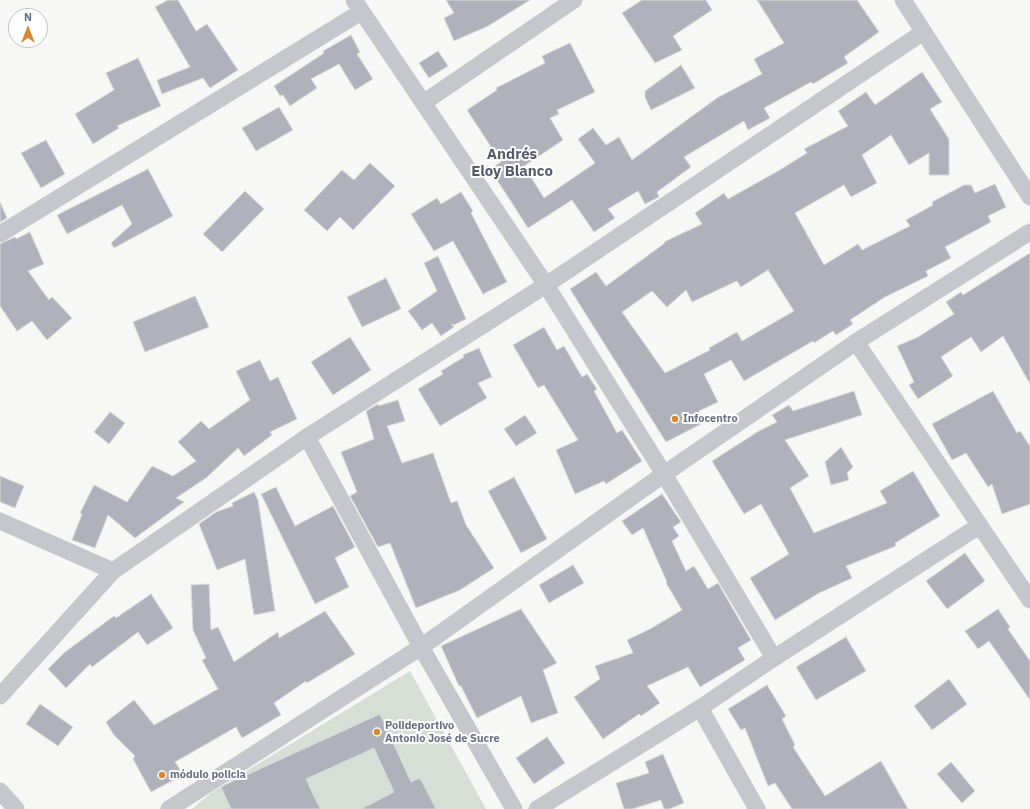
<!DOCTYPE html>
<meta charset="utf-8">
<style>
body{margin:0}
#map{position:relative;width:1030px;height:809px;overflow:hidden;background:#f7f7f5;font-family:"IBM Plex Sans",sans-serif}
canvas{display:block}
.north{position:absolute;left:8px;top:8px;width:40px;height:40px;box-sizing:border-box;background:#fff;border:1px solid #c3c6ce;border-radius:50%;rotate:0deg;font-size:11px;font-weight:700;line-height:16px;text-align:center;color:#697084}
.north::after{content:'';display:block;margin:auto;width:14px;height:18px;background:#d78835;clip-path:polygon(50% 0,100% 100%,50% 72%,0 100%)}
</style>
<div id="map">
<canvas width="1030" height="809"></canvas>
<div class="north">N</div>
</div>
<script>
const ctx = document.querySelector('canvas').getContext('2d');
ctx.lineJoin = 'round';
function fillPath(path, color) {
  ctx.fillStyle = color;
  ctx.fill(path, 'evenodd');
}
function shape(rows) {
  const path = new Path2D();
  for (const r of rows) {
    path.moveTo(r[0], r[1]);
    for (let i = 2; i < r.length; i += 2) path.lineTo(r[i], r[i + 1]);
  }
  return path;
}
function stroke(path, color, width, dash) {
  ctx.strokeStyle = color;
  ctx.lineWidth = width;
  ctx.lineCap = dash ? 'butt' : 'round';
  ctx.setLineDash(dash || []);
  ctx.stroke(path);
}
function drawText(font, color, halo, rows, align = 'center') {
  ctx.font = font + ' "IBM Plex Sans",sans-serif';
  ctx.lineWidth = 4;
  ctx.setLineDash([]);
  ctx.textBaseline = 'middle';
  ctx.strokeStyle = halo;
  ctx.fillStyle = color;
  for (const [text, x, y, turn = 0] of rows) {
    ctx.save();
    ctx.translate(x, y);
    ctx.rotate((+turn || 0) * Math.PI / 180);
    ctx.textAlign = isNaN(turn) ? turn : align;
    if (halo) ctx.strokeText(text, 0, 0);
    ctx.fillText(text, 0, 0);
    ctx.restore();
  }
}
fillPath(shape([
 [410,671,486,809,192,809,212,792]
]), '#d7ded6');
const building = shape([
 [168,0,178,0,196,31,207,24,238,70,210,88,203,78,162,94,157,80,190,67,155,7,168,0],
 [446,0,530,0,488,26,454,41,444,18,454,13,446,0],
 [642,0,706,0,712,10,673,36,682,50,655,63,622,13,642,0],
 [757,0,857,0,879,32,844,57,848,63,813,84,811,82,764,108,770,118,748,130,744,121,684,157,691,167,657,192,659,197,645,204,638,191,608,209,615,218,594,232,572,200,528,228,490,169,501,162,467,110,497,90,496,88,545,63,542,56,570,43,595,92,557,110,559,114,550,118,563,140,524,166,544,198,595,163,578,139,593,128,606,145,619,137,632,160,717,98,762,74,754,59,784,43,757,0],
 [351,35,360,52,357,54,373,79,355,90,339,64,311,79,317,88,290,106,283,95,280,96,274,86,324,53,323,51,351,35],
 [438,51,448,66,429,78,419,63,438,51],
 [138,58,161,106,117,126,119,128,93,144,75,114,114,90,106,73,138,58],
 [681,65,695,88,651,110,645,97,645,91,681,65],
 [922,72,942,102,930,109,949,139,949,175,929,175,929,153,909,165,891,135,862,155,877,183,851,197,844,185,795,213,824,265,858,244,862,250,910,226,906,220,933,205,932,202,964,185,971,185,975,193,995,184,1006,207,988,216,991,222,945,247,951,258,926,271,928,276,885,297,850,320,853,324,836,335,833,331,814,343,813,341,744,381,731,360,704,374,718,402,699,411,705,422,666,442,570,289,596,272,606,286,665,243,664,242,702,224,695,213,724,193,728,199,778,171,807,153,804,149,848,126,838,111,866,92,875,105,922,72],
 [768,270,794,311,742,341,737,332,709,348,710,350,665,373,622,312,652,291,667,307,686,290,692,302,737,281,741,287,768,270],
 [279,107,293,130,256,151,242,128,279,107],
 [46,140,65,174,41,188,21,153,46,140],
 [370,163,395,186,353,230,340,217,327,231,304,210,342,170,354,180,370,163],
 [148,169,173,216,114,248,111,243,132,224,122,205,67,234,57,215,148,169],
 [245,191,264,209,222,252,203,234,245,191],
 [461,192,473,211,471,213,507,282,483,294,453,241,434,251,411,214,437,198,441,204,461,192],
 [0,202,7,218,0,222,0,202],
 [30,232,44,264,28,271,49,300,52,297,72,318,47,340,32,321,17,331,0,306,0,244,15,237,16,239,30,232],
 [1030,253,1030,384,1003,336,981,352,971,337,941,357,953,376,918,399,909,385,914,382,897,346,918,337,954,314,946,302,961,292,963,295,1030,253],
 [438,256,466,319,454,325,451,324,454,327,441,336,432,323,422,330,408,311,437,291,424,263,438,256],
 [386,278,401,309,362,327,347,297,386,278],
 [195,296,209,327,145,352,133,322,195,296],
 [544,327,557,350,564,346,582,377,587,374,597,389,594,391,617,433,622,430,642,461,606,484,604,481,575,494,556,450,578,440,544,385,538,388,513,345,544,327],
 [350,337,371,370,333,395,311,362,350,337],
 [479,348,492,377,478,383,487,398,440,426,418,389,443,374,441,371,464,357,463,355,479,348],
 [260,360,270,381,278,377,297,419,270,432,272,435,244,456,238,448,206,478,176,498,184,502,135,538,108,515,95,548,72,540,82,514,80,513,94,485,127,502,152,466,173,476,196,461,178,442,201,421,209,429,250,400,236,371,260,360],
 [854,391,862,415,785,440,809,476,790,488,814,533,887,503,880,491,913,471,940,516,895,543,896,546,846,566,852,578,819,593,775,620,750,578,789,554,761,504,744,514,712,461,759,431,777,422,772,415,789,405,793,411,854,391],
 [993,391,1017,433,1020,431,1030,446,1030,504,1002,514,992,484,988,487,966,453,952,460,932,424,993,391],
 [398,400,405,421,387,426,402,463,433,453,451,503,457,501,466,525,494,568,460,590,416,608,390,543,378,547,350,496,357,492,341,452,374,439,366,411,378,404,378,406,398,400],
 [110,412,125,423,109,444,94,432,110,412],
 [525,415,537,433,516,446,504,429,525,415],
 [841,447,853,467,847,473,849,480,831,485,825,462,841,447],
 [0,476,24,486,15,508,0,502,0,476],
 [514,477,547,539,521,553,488,491,514,477],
 [276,487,295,526,333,506,355,547,335,558,349,587,315,604,261,494,276,487],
 [254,492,258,500,275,611,254,615,245,559,217,570,199,524,216,512,233,506,232,503,254,492],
 [662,494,681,522,673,527,679,536,672,541,686,571,694,566,708,589,718,583,751,640,738,648,745,660,700,687,688,667,647,686,660,703,641,716,639,714,603,739,574,697,600,679,595,666,633,653,627,640,650,629,682,610,666,583,667,582,643,528,632,535,622,521,662,494],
 [965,553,985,581,947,609,926,581,965,553],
 [573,565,584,583,549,603,539,585,573,565],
 [209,584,211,630,218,627,234,662,278,632,279,638,325,611,355,654,307,683,306,681,274,703,281,715,242,738,236,727,175,762,183,775,151,792,133,759,135,756,114,735,106,722,134,700,154,725,218,689,202,660,206,658,193,630,191,585,209,584],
 [151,594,173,628,147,645,138,632,92,667,90,664,66,688,48,669,65,652,114,616,116,618,151,594],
 [521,609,557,663,543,670,558,713,531,723,521,696,477,718,461,686,459,686,441,646,521,609],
 [998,609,1010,627,1008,629,1030,661,1030,700,989,641,978,649,965,631,998,609],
 [846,637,866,671,816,700,796,667,846,637],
 [949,679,967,704,932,730,914,706,949,679],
 [767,685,786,716,782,719,795,745,793,747,825,796,881,761,908,809,792,809,775,783,768,786,745,728,741,730,728,709,767,685],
 [40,704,73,727,58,746,26,724,40,704],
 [380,714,411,782,420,778,436,809,361,809,394,792,374,748,306,779,320,809,231,809,221,787,227,784,380,714],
 [547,737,565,763,534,784,516,758,547,737],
 [663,754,684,803,669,809,664,809,661,800,632,809,624,809,616,783,649,773,645,762,663,754],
 [951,762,975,791,962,803,937,774,951,762]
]);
fillPath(building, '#b0b2bb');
stroke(building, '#d8d9d7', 1);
stroke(shape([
 [354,0,546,285,664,474,774,658],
 [903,0,1030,197],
 [423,103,574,0],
 [0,234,361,12],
 [856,342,1030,600],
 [307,437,421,647,514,809],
 [0,521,113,571],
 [0,696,113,571,307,437,546,285,922,33],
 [700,708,757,809],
 [0,791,16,809],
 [169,809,421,647,664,474,856,342,1030,232],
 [537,809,700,708,774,658,979,526]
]), '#c6c7cc', 17);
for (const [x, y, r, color] of [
 [675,419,4,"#d78835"],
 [377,732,4,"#d78835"],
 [162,775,4,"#d78835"]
]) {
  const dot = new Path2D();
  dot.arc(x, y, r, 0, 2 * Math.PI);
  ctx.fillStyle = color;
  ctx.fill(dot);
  stroke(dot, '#fff', 1.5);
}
drawText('bold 11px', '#697084', '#fff', [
 ["Infocentro",683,419],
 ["Polideportivo",385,726],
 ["Antonio José de Sucre",385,739],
 ["módulo policia",170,775]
], 'left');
drawText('bold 15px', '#565b69', '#fff', [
 ["Andrés",512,155],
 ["Eloy Blanco",512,172]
]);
</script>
